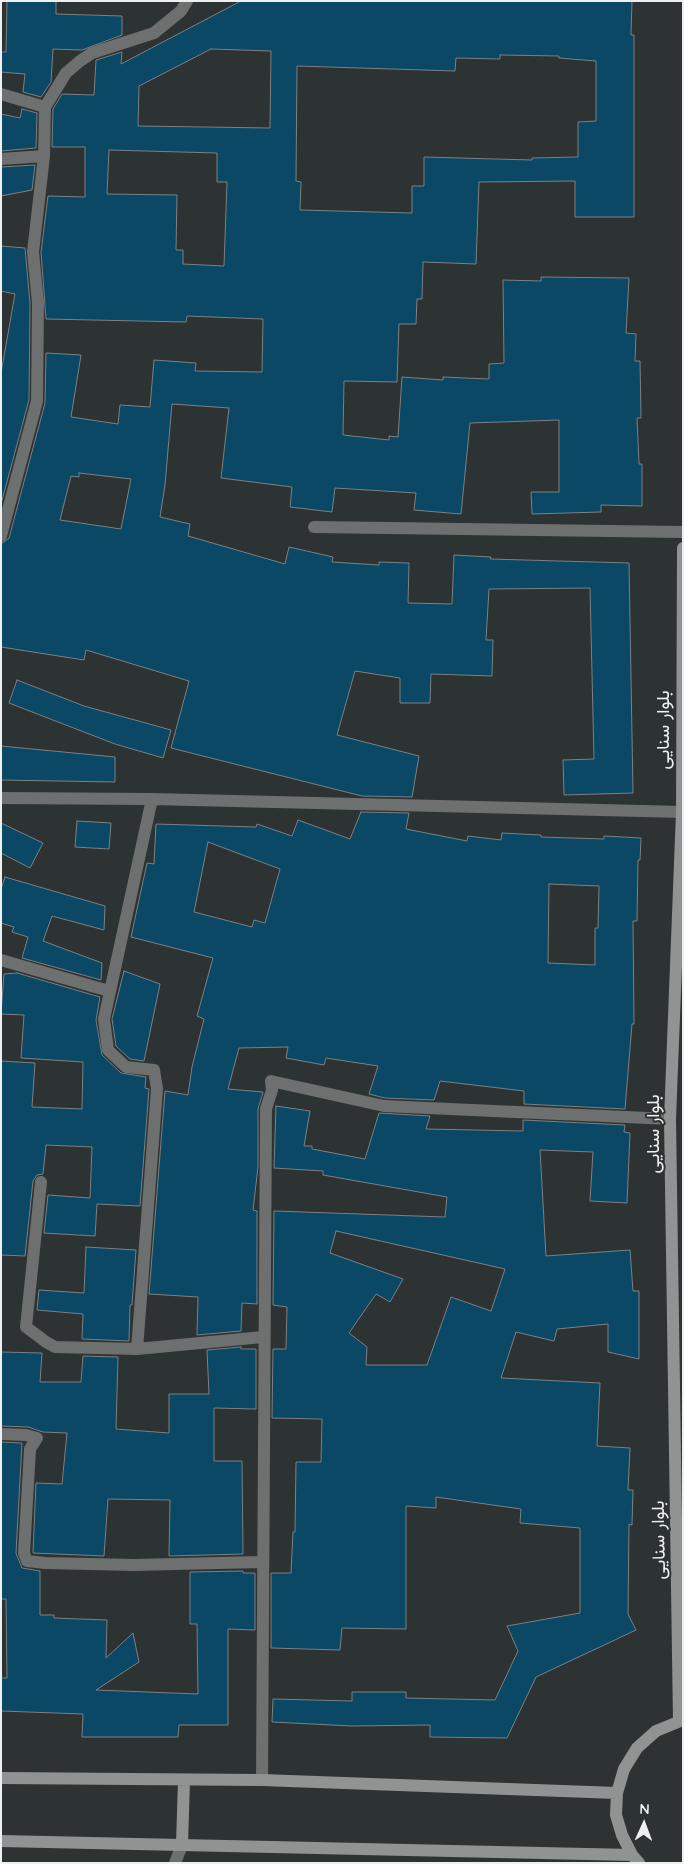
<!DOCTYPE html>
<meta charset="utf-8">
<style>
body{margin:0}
#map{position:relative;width:684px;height:1864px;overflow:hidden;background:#2d3333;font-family:Quicksand,sans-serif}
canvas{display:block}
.frame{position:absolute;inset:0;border:2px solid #ecf0f0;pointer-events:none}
.north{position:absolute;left:619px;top:1799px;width:50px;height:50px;-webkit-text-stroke:4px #2d3333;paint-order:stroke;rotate:2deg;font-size:14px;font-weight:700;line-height:20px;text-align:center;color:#ecf0f0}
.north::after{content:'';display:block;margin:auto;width:18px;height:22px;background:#ecf0f0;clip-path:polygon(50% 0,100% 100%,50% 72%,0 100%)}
</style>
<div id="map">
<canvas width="684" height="1864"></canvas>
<div class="frame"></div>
<div class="north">N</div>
</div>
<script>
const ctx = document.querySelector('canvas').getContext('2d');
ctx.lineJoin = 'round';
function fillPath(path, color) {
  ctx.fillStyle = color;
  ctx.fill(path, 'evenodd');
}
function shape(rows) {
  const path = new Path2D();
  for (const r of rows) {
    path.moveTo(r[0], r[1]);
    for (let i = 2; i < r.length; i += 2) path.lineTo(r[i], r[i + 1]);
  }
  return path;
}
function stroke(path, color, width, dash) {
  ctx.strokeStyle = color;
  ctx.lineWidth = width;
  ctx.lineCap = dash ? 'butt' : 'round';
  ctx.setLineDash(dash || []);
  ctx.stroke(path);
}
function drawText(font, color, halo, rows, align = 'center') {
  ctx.font = font + ' Quicksand,Vazirmatn,sans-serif';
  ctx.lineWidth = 4;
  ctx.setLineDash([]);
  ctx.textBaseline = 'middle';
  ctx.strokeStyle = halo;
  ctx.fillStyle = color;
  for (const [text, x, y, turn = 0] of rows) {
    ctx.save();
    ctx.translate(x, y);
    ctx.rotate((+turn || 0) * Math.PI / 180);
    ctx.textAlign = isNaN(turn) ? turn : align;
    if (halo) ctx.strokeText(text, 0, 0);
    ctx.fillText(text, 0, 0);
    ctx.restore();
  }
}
const building = shape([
 [7,1,56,1,56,14,122,16,122,35,82,50,53,49,51,82,41,97,23,92,25,74,1,72,1,52,6,52,7,1],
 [241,1,632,1,631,35,634,35,634,217,575,217,575,181,479,182,476,264,423,262,422,299,417,299,416,324,399,324,397,382,344,381,343,435,389,440,389,436,398,437,402,377,443,380,443,377,489,379,489,364,504,363,503,280,541,281,541,277,629,278,626,333,636,334,635,361,640,361,641,418,637,418,639,464,642,464,642,506,601,505,601,512,532,514,531,492,559,492,559,420,470,423,461,514,414,510,416,493,335,488,332,512,290,507,292,487,221,478,229,408,172,404,165,485,160,517,190,524,188,536,285,564,289,547,333,557,332,562,379,565,379,562,409,563,408,603,452,604,454,555,491,557,490,559,629,563,633,793,564,795,563,760,594,759,590,588,489,589,486,640,493,640,492,676,431,674,430,703,400,703,400,678,355,671,337,735,419,756,412,797,362,796,171,748,189,681,86,650,84,660,1,647,1,544,9,538,45,403,46,353,81,355,71,417,118,424,120,405,150,407,154,360,196,363,195,371,262,372,263,319,187,316,186,322,46,319,41,252,48,196,85,197,85,147,52,147,53,109,62,94,94,95,96,60,122,52,121,64,241,1],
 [211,49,271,51,270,128,138,126,139,86,211,49],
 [500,55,559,56,559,58,596,61,596,121,578,122,578,157,532,158,532,160,424,157,424,186,412,186,412,213,300,210,301,182,296,181,297,66,455,71,456,58,500,59,500,55],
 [109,150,217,153,217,182,227,182,224,266,183,264,183,250,176,250,177,195,107,194,109,150],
 [79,473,131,479,121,529,60,520,71,476,79,477,79,473],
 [22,109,37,113,36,148,1,151,1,114,20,118,22,109],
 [35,165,32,190,1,196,1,167,35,165],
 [1,246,25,248,30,303,29,400,1,504,1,373,15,294,1,291,1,246],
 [17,680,84,706,171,730,163,758,115,744,9,703,17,680],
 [1,746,115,757,115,782,1,780,1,746],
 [361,812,409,813,406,829,467,841,468,836,501,840,502,833,541,835,541,837,604,839,604,836,641,838,640,860,638,860,637,921,633,921,634,1024,632,1024,625,1109,524,1104,524,1091,440,1081,434,1100,385,1098,369,1094,378,1066,326,1058,324,1065,286,1058,288,1047,239,1048,228,1089,263,1092,258,1109,258,1167,253,1210,257,1211,257,1304,242,1303,241,1331,197,1335,198,1297,149,1294,165,1091,188,1095,192,1067,204,1019,197,1016,213,958,131,937,147,863,154,864,156,824,256,827,257,824,292,836,298,820,350,839,361,812],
 [208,842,280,869,265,923,254,920,252,927,194,912,208,842],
 [549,884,599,886,598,928,595,928,595,965,548,963,549,884],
 [77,821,111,823,109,849,75,847,77,821],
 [1,823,43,843,30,868,1,853,1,823],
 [5,877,105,906,104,930,52,916,43,941,102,963,101,980,22,958,28,937,12,932,14,927,1,923,1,889,5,877],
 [124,971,160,984,144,1061,130,1059,116,1046,112,1019,124,971],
 [17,973,100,997,96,1020,102,1055,121,1073,146,1077,145,1088,149,1089,140,1206,97,1204,95,1236,44,1233,48,1195,90,1198,92,1147,46,1145,43,1174,37,1175,33,1181,25,1256,1,1255,1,1061,35,1063,32,1107,82,1109,83,1062,21,1058,24,1015,1,1014,4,974,17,973],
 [276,1106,310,1111,304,1146,312,1146,312,1149,365,1159,379,1113,430,1116,426,1129,523,1131,523,1120,625,1125,624,1132,630,1133,627,1203,590,1201,593,1152,540,1150,546,1256,630,1250,633,1291,639,1291,639,1359,608,1352,608,1324,557,1329,554,1341,516,1332,501,1378,600,1383,597,1446,630,1448,628,1490,633,1490,632,1525,629,1524,628,1614,636,1630,536,1677,507,1738,430,1737,430,1725,352,1726,272,1722,273,1699,352,1701,352,1692,406,1692,406,1698,495,1700,518,1651,507,1626,580,1613,580,1528,520,1523,521,1509,436,1497,436,1508,406,1506,406,1629,342,1628,340,1650,271,1648,271,1573,291,1573,293,1532,295,1532,296,1462,321,1462,322,1419,272,1418,273,1349,286,1349,287,1307,273,1305,274,1211,445,1217,447,1197,323,1175,323,1171,274,1168,276,1106],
 [336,1231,505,1269,491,1311,451,1297,427,1365,366,1365,367,1347,349,1333,376,1294,390,1302,403,1279,330,1253,336,1231],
 [86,1247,136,1250,132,1305,130,1305,129,1341,82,1339,83,1314,37,1310,39,1290,84,1293,86,1247],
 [241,1347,241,1349,256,1349,256,1409,214,1408,214,1461,242,1461,243,1554,169,1556,170,1500,108,1499,104,1556,33,1553,36,1483,62,1484,67,1433,43,1432,28,1427,1,1426,1,1352,42,1353,40,1382,81,1382,83,1356,118,1357,116,1429,169,1433,169,1394,209,1394,207,1350,241,1347],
 [1,1442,22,1443,16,1553,22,1568,40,1571,40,1615,54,1615,54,1618,107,1620,106,1658,133,1633,139,1662,96,1690,198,1694,197,1624,190,1624,190,1572,243,1571,243,1573,255,1573,255,1630,228,1629,228,1725,179,1725,178,1737,82,1737,83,1714,1,1711,1,1678,7,1678,6,1599,1,1599,1,1442]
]);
fillPath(building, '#0a4865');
stroke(building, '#7b8184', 1);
stroke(shape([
 [175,1863,182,1845]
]), '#6e7070', 12);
stroke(shape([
 [1,94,45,107],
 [1,159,44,156],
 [314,527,683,532],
 [1,536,37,401,38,303,33,252,44,156,45,107,66,73,80,61,92,53,154,33,181,11,187,1],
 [1,798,152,799,683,812],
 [1,960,109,991],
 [41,1182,26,1327,46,1342,55,1347,137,1349,263,1337],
 [137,1349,157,1089,154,1070,126,1067,108,1050,104,1019,152,799],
 [1,1434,26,1435,37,1438,30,1449,24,1553,27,1561,45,1563,134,1565,261,1562],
 [262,1780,266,1109,272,1090,271,1081,384,1106,670,1119]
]), '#6e7070', 12);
stroke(shape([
 [679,1721,670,1119,682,812,683,548],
 [1,1778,262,1780,617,1793],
 [1,1841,632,1855],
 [182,1845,184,1780],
 [639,1863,632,1855,622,1835,616,1815,617,1793,624,1769,637,1748,656,1731,683,1720]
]), '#8f9492', 12);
drawText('18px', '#ecf0f0', '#2d3333', [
 ["بلوار سنایی",664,730,-90],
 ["بلوار سنایی",654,1134,-90],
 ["بلوار سنایی",659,1540,-91]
]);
</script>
